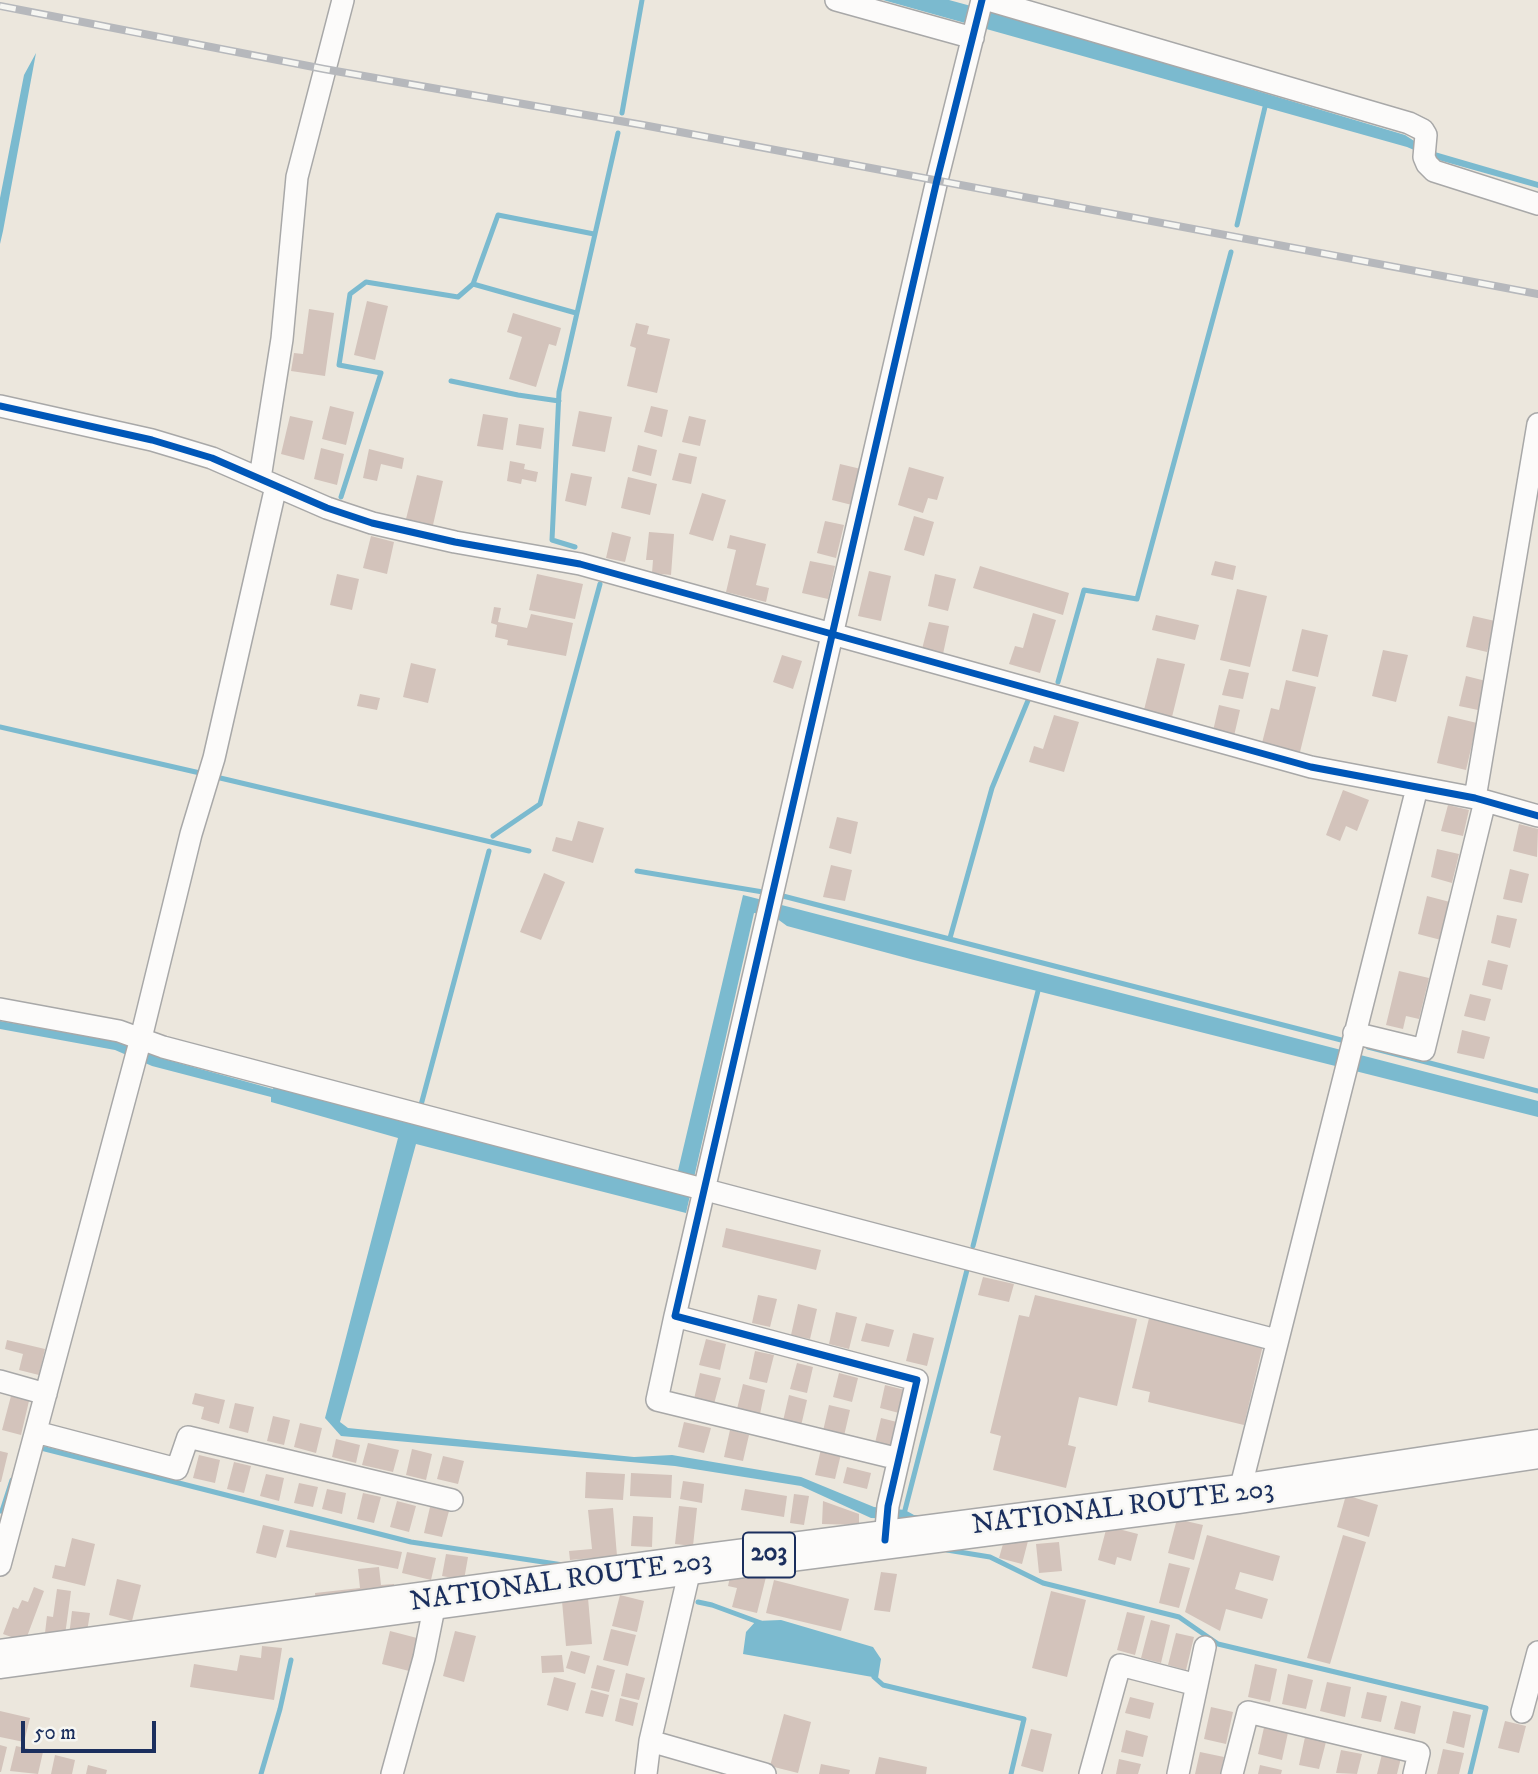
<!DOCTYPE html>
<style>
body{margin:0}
#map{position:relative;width:1538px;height:1774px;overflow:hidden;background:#ece7dd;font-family:"IM FELL DW Pica",serif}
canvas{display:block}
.scale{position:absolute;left:21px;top:1721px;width:135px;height:32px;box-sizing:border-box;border:4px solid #1b2f5e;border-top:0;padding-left:9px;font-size:21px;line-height:24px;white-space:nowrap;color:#1b2f5e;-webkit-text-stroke:5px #f6f6f2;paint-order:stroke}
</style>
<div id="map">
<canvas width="1538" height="1774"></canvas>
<div class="scale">50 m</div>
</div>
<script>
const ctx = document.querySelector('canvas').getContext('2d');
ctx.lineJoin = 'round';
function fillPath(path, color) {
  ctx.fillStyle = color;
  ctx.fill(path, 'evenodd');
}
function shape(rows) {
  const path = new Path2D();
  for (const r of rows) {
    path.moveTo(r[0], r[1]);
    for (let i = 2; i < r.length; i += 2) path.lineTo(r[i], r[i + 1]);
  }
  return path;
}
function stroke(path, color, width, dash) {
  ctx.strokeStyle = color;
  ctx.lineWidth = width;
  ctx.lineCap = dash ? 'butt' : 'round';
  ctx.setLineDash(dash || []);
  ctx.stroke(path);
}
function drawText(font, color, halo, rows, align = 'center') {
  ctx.font = font + ' "IM FELL DW Pica",serif';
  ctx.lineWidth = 5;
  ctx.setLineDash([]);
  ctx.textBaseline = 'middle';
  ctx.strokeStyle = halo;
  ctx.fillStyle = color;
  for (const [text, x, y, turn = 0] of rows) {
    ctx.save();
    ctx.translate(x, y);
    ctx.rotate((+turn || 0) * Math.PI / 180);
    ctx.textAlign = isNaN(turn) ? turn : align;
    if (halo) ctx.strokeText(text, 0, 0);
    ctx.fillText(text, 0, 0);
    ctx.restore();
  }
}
fillPath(shape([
 [883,0,949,0,993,12,1405,135,1428,150,1538,182,1538,188,1435,159,1407,147],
 [36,53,3,231,0,244,0,198,24,75],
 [743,895,1538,1101,1538,1117,914,960,787,926,772,915,754,913,686,1213,416,1144,340,1422,348,1428,634,1457,672,1455,801,1477,874,1507,905,1510,914,1515,927,1515,904,1519,871,1518,801,1486,675,1466,341,1436,325,1418,398,1138,271,1102,271,1097,152,1066,115,1050,0,1029,0,1021,118,1041,157,1057,273,1089,274,1086,673,1192],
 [781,1620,873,1647,881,1659,878,1678,743,1654,746,1632,756,1621]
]), '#7bbacf');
stroke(shape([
 [622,113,642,0],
 [1237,225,1265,107],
 [473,284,576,313],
 [451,381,518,395,559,401],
 [341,497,381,373,339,365,350,294,366,282,458,297,473,284,498,215,594,234],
 [575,547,552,540,559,392,618,133],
 [1058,682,1084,590,1137,599,1231,252],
 [0,727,200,773],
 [216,777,529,851],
 [493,836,540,804,600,584],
 [637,871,769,893],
 [779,895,1349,1042],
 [950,938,992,788,1029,698],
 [1368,1047,1538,1091],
 [421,1105,489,851],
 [973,1246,1038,991],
 [41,1448,411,1542,563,1565],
 [905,1510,967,1270],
 [0,1511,2,1511,12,1480],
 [947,1550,990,1557,1043,1583,1179,1617,1218,1644,1486,1708,1470,1774],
 [698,1602,712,1605,761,1623],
 [874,1677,883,1685,1024,1719,1011,1774],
 [261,1774,280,1709,291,1660]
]), '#7bbacf', 5);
fillPath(shape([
 [367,301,388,306,375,360,354,355],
 [309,309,334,313,325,376,291,371,294,353,303,354],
 [513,313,561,328,556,346,549,344,536,387,509,379,522,337,507,332],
 [636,323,649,326,647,334,670,339,657,393,627,386,636,348,630,346],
 [330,406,354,412,346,445,322,439],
 [651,406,668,410,662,437,644,432],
 [579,411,612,417,605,452,572,446],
 [483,414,508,418,503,450,477,446],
 [290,416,313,421,304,460,281,454],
 [689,416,706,420,700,446,682,442],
 [519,424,544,428,541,449,516,445],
 [638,445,657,450,651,476,632,471],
 [321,448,344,454,337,485,314,479],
 [369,449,404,458,402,469,381,464,377,481,363,478],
 [679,453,697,457,691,484,672,480],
 [510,461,525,464,524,469,538,472,536,482,522,479,521,484,507,481],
 [840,464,861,469,852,505,832,500],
 [909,467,944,477,937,500,928,498,923,513,898,505],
 [571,473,592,477,586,506,565,501],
 [417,475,443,481,433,525,406,519],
 [628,477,657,484,650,515,621,508],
 [702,493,726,500,713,541,689,534],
 [914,516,934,522,924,556,904,550],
 [825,521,844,525,836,558,817,553],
 [612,532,631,537,625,562,606,558],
 [649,532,674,534,671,575,652,573,653,560,646,560],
 [730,535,766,544,756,585,769,588,766,602,726,592,736,550,727,548],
 [371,536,394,542,387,574,363,568],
 [810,561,835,566,828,599,802,593],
 [1215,561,1236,566,1233,580,1211,575],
 [980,566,1069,593,1063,615,973,588],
 [869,571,891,576,881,621,858,616],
 [337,574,359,579,352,610,330,605],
 [537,574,583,584,575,619,529,610],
 [935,574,956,579,948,611,928,606],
 [1237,589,1267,596,1250,667,1220,660],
 [494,607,501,608,498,622,527,628,531,614,573,623,566,656,507,645,508,640,495,637,497,625,491,623],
 [1033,613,1056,620,1040,673,1009,664,1015,646,1023,648],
 [1156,615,1199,625,1195,640,1152,630],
 [1473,616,1495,621,1487,652,1466,647],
 [929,622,949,626,943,654,922,649],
 [1302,629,1328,635,1318,677,1292,671],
 [1383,650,1408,655,1396,702,1372,696],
 [782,655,802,661,793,689,773,682],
 [1157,658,1185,664,1172,717,1144,710],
 [411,663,436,669,428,703,403,697],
 [1229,669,1249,673,1243,699,1222,695],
 [1466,676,1486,681,1478,710,1459,706],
 [1286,680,1316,687,1300,752,1262,743,1271,708,1279,710],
 [360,694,380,698,377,710,357,706],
 [1219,705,1240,710,1234,736,1213,731],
 [1054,715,1079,722,1064,772,1029,762,1034,746,1043,749],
 [1448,716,1477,723,1466,770,1437,763],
 [1343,790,1369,800,1357,831,1346,826,1340,841,1326,835],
 [1448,805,1469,810,1463,836,1441,831],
 [837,817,858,822,851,854,829,848],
 [578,821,604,828,593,863,552,851,556,837,572,841],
 [1519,824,1538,829,1537,857,1513,851],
 [1437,849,1459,854,1452,883,1431,877],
 [831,865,852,870,845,901,823,897],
 [1510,869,1529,874,1522,903,1503,899],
 [544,873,565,882,541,940,520,932],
 [1427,896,1450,902,1441,940,1418,934],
 [1497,915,1517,919,1510,948,1491,943],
 [1488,960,1508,965,1502,990,1482,985],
 [1399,971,1429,978,1419,1019,1406,1016,1403,1029,1386,1025],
 [1470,994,1491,999,1485,1021,1464,1016],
 [1462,1030,1490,1037,1484,1059,1457,1053],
 [726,1228,821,1250,816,1270,722,1247],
 [983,1277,1014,1284,1009,1302,978,1295],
 [758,1295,777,1299,770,1327,752,1323],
 [1035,1295,1137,1319,1117,1406,1079,1397,1068,1445,1076,1447,1066,1488,993,1470,1001,1436,990,1433,1019,1315,1029,1317],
 [798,1304,817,1309,810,1339,791,1335],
 [836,1312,857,1317,849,1349,829,1344],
 [1150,1314,1264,1341,1244,1425,1148,1402,1150,1392,1132,1388],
 [866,1323,894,1330,889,1347,861,1341],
 [913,1333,934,1338,927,1366,906,1361],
 [706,1339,726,1344,720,1370,699,1365],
 [7,1340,45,1349,39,1375,19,1370,23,1354,5,1349],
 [755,1351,774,1355,767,1383,749,1379],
 [797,1363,813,1367,807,1393,790,1389],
 [700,1373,721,1378,714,1404,694,1399],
 [839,1373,858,1378,852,1402,833,1397],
 [743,1384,765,1390,760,1414,737,1409],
 [885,1385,905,1390,899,1413,880,1408],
 [195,1393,225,1400,219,1424,201,1419,204,1407,192,1404],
 [789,1395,807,1400,801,1426,783,1421],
 [11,1396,29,1401,21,1435,2,1430],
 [235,1403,254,1407,248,1433,229,1428],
 [829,1405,850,1410,844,1436,823,1431],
 [273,1416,290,1420,284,1445,267,1441],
 [881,1418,897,1422,891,1447,875,1443],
 [684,1422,711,1428,704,1453,678,1447],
 [300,1423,322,1428,316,1453,294,1447],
 [730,1430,749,1435,743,1461,724,1457],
 [336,1439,360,1445,356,1463,332,1457],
 [368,1443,399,1450,393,1472,362,1465],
 [412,1449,432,1454,426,1480,406,1475],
 [821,1449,841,1454,835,1479,815,1475],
 [0,1451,8,1453,1,1482,0,1482],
 [199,1455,220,1460,215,1483,193,1478],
 [443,1456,464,1461,458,1484,437,1479],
 [234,1462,251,1466,244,1493,227,1489],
 [847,1467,871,1473,867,1489,843,1483],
 [586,1472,625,1474,623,1500,585,1498],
 [631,1473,672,1475,671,1498,630,1496],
 [266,1474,284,1478,279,1501,260,1496],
 [683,1481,704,1484,702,1503,680,1499],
 [299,1483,318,1487,313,1507,294,1503],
 [327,1489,346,1493,342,1514,322,1509],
 [745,1489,787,1496,784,1517,741,1510],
 [363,1493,381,1497,374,1523,357,1519],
 [794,1494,809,1496,804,1525,790,1523],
 [1346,1495,1378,1505,1369,1537,1337,1527],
 [397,1501,416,1506,409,1532,390,1527],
 [823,1501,859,1514,859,1525,822,1524],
 [679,1506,697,1508,693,1546,675,1544],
 [430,1507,449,1511,442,1537,424,1533],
 [613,1508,617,1556,570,1560,569,1551,592,1549,588,1510],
 [633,1516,653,1517,652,1547,631,1546],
 [1177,1519,1203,1525,1194,1560,1168,1553],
 [263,1525,284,1530,276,1558,256,1553],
 [1107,1526,1138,1534,1131,1561,1117,1557,1115,1565,1098,1560],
 [290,1530,402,1552,398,1569,286,1547],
 [1207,1535,1280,1556,1273,1581,1240,1572,1235,1589,1268,1599,1262,1619,1226,1609,1220,1631,1185,1612],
 [1343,1535,1366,1542,1330,1664,1307,1658],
 [72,1538,95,1544,85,1586,52,1578,55,1565,65,1567],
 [1028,1541,1022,1564,999,1558,1003,1544],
 [1059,1542,1062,1571,1039,1573,1036,1544],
 [407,1552,436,1558,431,1580,402,1573],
 [446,1554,468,1557,464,1580,442,1576],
 [1169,1563,1190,1568,1179,1608,1159,1603],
 [379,1567,381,1585,394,1584,395,1595,316,1604,315,1593,360,1588,358,1569],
 [881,1572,897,1574,890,1612,874,1610],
 [767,1573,757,1613,732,1607,737,1588,728,1586,730,1577],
 [117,1579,141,1585,132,1621,109,1615],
 [774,1580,849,1599,841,1631,766,1613],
 [34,1587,44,1591,25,1642,3,1634,13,1607,18,1609,22,1600,28,1602],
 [57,1589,71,1591,65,1635,45,1633,47,1616,53,1617],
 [1051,1591,1086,1600,1067,1677,1032,1668],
 [620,1595,644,1601,637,1632,612,1626],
 [588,1598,592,1644,566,1646,562,1601],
 [72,1611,90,1613,86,1638,69,1636],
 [1127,1612,1145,1616,1135,1655,1117,1650],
 [1151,1620,1170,1625,1161,1663,1141,1658],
 [611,1629,636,1635,628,1666,603,1660],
 [390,1631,417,1638,409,1671,382,1664],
 [455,1631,476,1636,464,1682,443,1676],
 [1176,1633,1194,1637,1186,1670,1168,1665],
 [262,1646,282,1648,274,1700,190,1687,194,1664,237,1671,240,1655,261,1658],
 [571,1651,590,1656,585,1674,566,1668],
 [562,1655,564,1672,542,1673,541,1656],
 [1255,1664,1277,1669,1270,1702,1248,1697],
 [597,1665,615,1670,609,1692,591,1688],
 [626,1673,645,1678,639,1700,621,1696],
 [1288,1674,1313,1680,1306,1709,1282,1704],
 [554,1677,576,1683,568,1711,547,1705],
 [1327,1682,1351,1687,1345,1717,1320,1711],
 [591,1690,609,1695,603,1717,585,1713],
 [1367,1692,1387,1696,1381,1722,1361,1718],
 [1130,1697,1154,1703,1150,1719,1125,1713],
 [620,1698,638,1703,633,1726,615,1721],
 [1401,1701,1421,1706,1415,1734,1394,1729],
 [1211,1707,1233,1712,1226,1744,1204,1739],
 [0,1711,30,1718,24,1742,0,1737],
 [1453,1711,1471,1715,1464,1748,1446,1743],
 [784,1714,811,1722,798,1773,770,1766],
 [1505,1721,1526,1726,1519,1753,1498,1748],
 [1265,1723,1289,1728,1282,1760,1258,1754],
 [1031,1729,1052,1734,1043,1772,1021,1766],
 [1126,1730,1148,1736,1143,1757,1121,1752],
 [1305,1737,1326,1742,1319,1769,1299,1765],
 [0,1745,7,1747,1,1772,0,1772],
 [16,1746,43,1752,38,1774,10,1771],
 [1443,1749,1464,1753,1459,1774,1437,1774],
 [1341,1750,1362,1754,1357,1774,1336,1773],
 [1200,1752,1224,1757,1220,1774,1195,1774],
 [1382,1754,1401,1758,1397,1774,1377,1774],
 [55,1755,75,1760,72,1774,51,1774],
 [879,1757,927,1767,926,1774,875,1774],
 [1119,1759,1141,1764,1138,1774,1116,1774],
 [821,1764,850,1770,849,1774,819,1774],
 [88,1765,107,1770,106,1774,86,1774],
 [1260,1765,1282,1770,1281,1774,1258,1774]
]), '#d3c3bb');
const street = shape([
 [836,0,973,38],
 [988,0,1409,123,1423,130,1426,135,1424,157,1427,164,1434,171,1538,204],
 [0,406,152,440,212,458,327,508,372,523,455,542,580,564,1311,767,1475,798,1538,816],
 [260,478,282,339,297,177,343,0],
 [1475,798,1538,424],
 [0,1009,119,1031,163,1047,1276,1340],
 [1354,1033,1424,1050,1485,801],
 [675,1316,657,1400,899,1459],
 [0,1381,46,1394],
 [36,1432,177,1469,188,1437,452,1500],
 [1239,1494,1417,788],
 [885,1540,888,1506,917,1380,675,1316,937,180,982,0],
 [0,1565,141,1038,191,834,214,758,276,486],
 [1522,1712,1538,1652],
 [650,1741,765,1774],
 [392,1774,424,1658,433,1613,432,1601],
 [646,1774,650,1741,691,1565],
 [1090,1774,1120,1665,1197,1685],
 [1178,1774,1205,1647],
 [1232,1774,1248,1712,1419,1753,1414,1774]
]);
const highway = shape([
 [0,1659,691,1565,1239,1494,1538,1449]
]);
stroke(street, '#a8a8a8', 24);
stroke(highway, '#a8a8a8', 41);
stroke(street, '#fcfbfa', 21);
stroke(highway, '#fcfbfa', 38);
const rail = shape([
 [0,6,324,69,643,125,1538,294]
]);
stroke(rail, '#b6b8bc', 8);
stroke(rail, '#f6f6f2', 5, [16]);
stroke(shape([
 [0,406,152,440,212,458,327,508,372,523,455,542,580,564,1311,767,1475,798,1538,816],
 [885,1540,888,1506,917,1380,675,1316,937,180,982,0]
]), '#0057b8', 7);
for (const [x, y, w] of [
 [769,1555,52]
]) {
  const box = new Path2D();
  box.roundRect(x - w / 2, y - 22.5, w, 45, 5);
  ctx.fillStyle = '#f6f6f2';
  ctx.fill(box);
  stroke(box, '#1b2f5e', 2);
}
drawText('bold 26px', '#1b2f5e', null, [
 ["203",769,1555]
]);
drawText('28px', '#1b2f5e', '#f6f6f2', [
 ["NATIONAL ROUTE 203",1123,1509,-7],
 ["NATIONAL ROUTE 203",561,1583,-8]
]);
</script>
